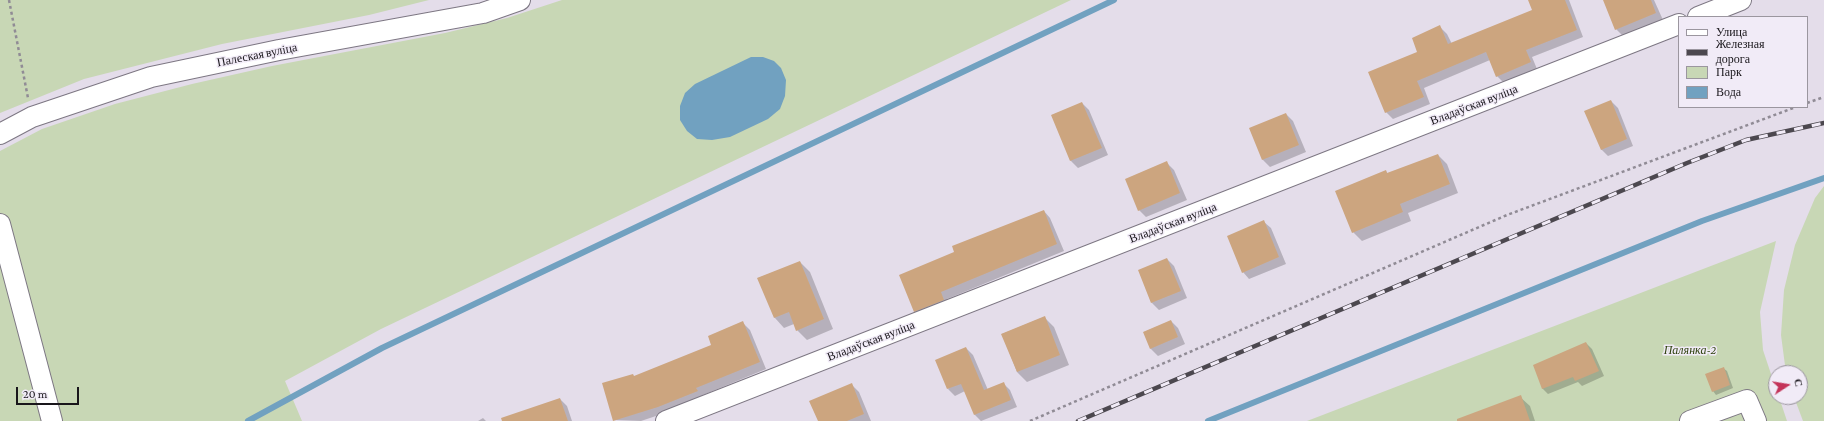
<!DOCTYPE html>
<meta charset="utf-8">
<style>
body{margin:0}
#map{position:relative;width:1824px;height:421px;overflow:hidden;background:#e4ddea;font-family:"Crimson Pro",serif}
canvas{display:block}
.legend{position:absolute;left:1678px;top:16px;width:130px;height:92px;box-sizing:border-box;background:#f1ebf7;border:1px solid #9b969f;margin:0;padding:5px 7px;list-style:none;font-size:12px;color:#19161b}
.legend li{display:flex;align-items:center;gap:8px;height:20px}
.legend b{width:20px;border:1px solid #9b969f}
.north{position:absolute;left:1768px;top:365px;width:40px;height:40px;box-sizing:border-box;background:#f1ebf7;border:1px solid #9b969f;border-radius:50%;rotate:78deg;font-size:11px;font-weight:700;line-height:16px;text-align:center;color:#19161b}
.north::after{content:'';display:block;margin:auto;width:14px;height:18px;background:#c4345a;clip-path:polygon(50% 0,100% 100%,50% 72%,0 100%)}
.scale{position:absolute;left:16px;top:387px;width:63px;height:18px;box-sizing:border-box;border:2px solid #19161b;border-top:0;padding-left:5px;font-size:12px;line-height:14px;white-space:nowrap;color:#19161b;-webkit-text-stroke:3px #f1ebf7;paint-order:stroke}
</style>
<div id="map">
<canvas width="1824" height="421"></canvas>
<ul class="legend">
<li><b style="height:5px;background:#fff"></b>Улица</li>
<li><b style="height:5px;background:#4c484f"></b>Железная дорога</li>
<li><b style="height:11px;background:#c8d7b5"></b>Парк</li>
<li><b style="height:11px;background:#71a1c0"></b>Вода</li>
</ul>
<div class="north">С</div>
<div class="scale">20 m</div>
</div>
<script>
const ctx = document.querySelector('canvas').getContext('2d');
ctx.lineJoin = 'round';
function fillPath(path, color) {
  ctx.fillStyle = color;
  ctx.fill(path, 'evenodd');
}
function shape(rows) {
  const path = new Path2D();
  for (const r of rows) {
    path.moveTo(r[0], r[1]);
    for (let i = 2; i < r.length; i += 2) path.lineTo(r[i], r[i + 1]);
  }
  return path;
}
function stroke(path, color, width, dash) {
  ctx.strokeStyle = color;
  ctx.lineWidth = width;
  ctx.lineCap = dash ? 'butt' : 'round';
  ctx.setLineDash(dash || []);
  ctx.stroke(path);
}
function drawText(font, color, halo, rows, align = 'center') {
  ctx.font = font + ' "Crimson Pro",serif';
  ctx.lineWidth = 3;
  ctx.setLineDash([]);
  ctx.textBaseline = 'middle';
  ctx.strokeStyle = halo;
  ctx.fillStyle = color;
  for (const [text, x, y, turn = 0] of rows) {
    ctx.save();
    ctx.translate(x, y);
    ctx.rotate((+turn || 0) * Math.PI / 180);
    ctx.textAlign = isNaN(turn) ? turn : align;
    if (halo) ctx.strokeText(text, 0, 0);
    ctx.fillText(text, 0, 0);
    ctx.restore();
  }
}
fillPath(shape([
 [0,0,429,0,369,15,222,44,84,79,0,113],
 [562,0,1071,0,381,329,285,381,302,421,0,421,0,151,42,129,115,104,192,84,272,66,445,33,507,18],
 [1824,186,1824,421,1803,421,1794,397,1800,397,1800,373,1786,373,1781,335,1784,290,1795,245,1815,198],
 [1776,241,1760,312,1763,350,1776,389,1776,397,1779,397,1787,421,1307,421]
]), '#c8d7b5');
fillPath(shape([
 [751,57,763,57,774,61,781,68,786,80,785,96,780,109,768,119,730,137,712,140,697,139,687,131,680,120,680,106,685,93,695,84]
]), '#71a1c0');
fillPath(shape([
 [1541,0,1569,0,1583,37,1532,57,1537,69,1504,83,1497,76,1490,60,1424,88,1430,104,1393,119,1386,112,1419,52,1440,27,1447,34,1452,44,1534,10],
 [1604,0,1654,0,1663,20,1623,36,1616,29],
 [1611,101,1618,108,1633,146,1608,156,1601,149],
 [1082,103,1089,110,1108,155,1078,168,1071,161,1052,115],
 [1286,114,1293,121,1306,152,1270,167,1263,160,1250,129],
 [1438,155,1447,164,1458,193,1408,213,1411,221,1362,241,1353,232,1386,171,1388,174],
 [1167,163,1174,170,1187,200,1146,217,1139,210],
 [1044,211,1050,218,1064,251,947,299,950,307,921,318,914,311,956,252],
 [1264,222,1271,228,1286,264,1249,279,1243,272],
 [1167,259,1174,266,1187,298,1159,310,1152,303,1139,271],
 [800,262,810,272,833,329,807,340,797,330,794,324,784,328,775,318,758,278],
 [1044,317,1054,327,1069,365,1027,382,1017,372,1002,334],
 [1171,321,1178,328,1185,344,1158,356,1151,349,1144,332],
 [743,323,750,330,766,369,703,395,704,398,665,413,641,421,614,420,635,377,713,345],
 [1586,343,1592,349,1604,376,1582,386,1578,382,1548,394,1542,388],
 [966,348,973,355,988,390,1003,383,1010,390,1017,407,981,421,975,415,965,391,955,396,948,389],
 [1723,368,1727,371,1733,388,1716,395,1713,391],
 [852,385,859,392,871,421,819,421],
 [1520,397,1530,406,1535,421,1469,421],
 [560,399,567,406,572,421,520,421],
 [483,418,486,421,478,421]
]), '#0003');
stroke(shape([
 [248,421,382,348,1114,0],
 [1208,421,1702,221,1824,178]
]), '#71a1c0', 6);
fillPath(shape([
 [1528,0,1565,0,1577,30,1526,50,1531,62,1496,77,1486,52,1417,81,1424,97,1385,113,1368,72,1417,52,1412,38,1440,25,1448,44,1532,10],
 [1603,0,1651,0,1656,13,1615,30],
 [1611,100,1627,139,1601,150,1584,111],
 [1082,102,1102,148,1070,161,1051,115],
 [1286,113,1299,145,1262,160,1249,128],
 [1438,154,1450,184,1400,204,1403,212,1352,233,1335,191,1386,170,1387,173],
 [1167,161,1180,193,1138,211,1125,179],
 [1044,210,1057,244,941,292,944,300,914,312,899,275,954,252,952,246],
 [1264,220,1279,257,1242,273,1227,236],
 [1167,258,1181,291,1151,303,1138,270],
 [800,261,824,319,796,331,789,312,774,318,757,278],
 [1045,316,1060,355,1017,372,1001,334],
 [1171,320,1178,337,1150,349,1143,332],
 [743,321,760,362,696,388,698,391,658,407,613,421,602,383,633,374,634,376,711,345,708,336],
 [1586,342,1599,371,1575,381,1573,377,1542,389,1533,365],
 [966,347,984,390,1004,382,1011,400,974,415,961,384,947,389,935,360],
 [1724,367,1730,385,1712,392,1705,374],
 [852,383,864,414,847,421,818,421,809,401],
 [1521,395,1530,421,1457,421,1457,419],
 [560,398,568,421,502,421,501,418]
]), '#cca57f');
const minor = shape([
 [1698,17,1741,0],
 [0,134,32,117,151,77,279,50,483,13,520,0],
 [0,224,52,421],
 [666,421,1679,24],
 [1690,421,1747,400,1756,421]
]);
stroke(minor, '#7d7783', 22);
stroke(shape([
 [9,0,28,98],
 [1807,103,1824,97],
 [1030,421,1507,215,1796,107]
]), '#908b95', 2.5, [3, 3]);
stroke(minor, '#fff', 20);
const rail = shape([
 [1078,421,1687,163,1746,140,1824,123]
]);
stroke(rail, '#4c484f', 4.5);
stroke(rail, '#f1ebf7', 3, [9]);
drawText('12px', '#19161b', '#f1ebf7', [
 ["Палеская вуліца",257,55,-11],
 ["Владаўская вуліца",1474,105,-21],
 ["Владаўская вуліца",1173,223,-21],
 ["Владаўская вуліца",871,341,-21]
]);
drawText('italic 12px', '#2e410c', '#f1ebf7', [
 ["Палянка-2",1690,350]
]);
</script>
